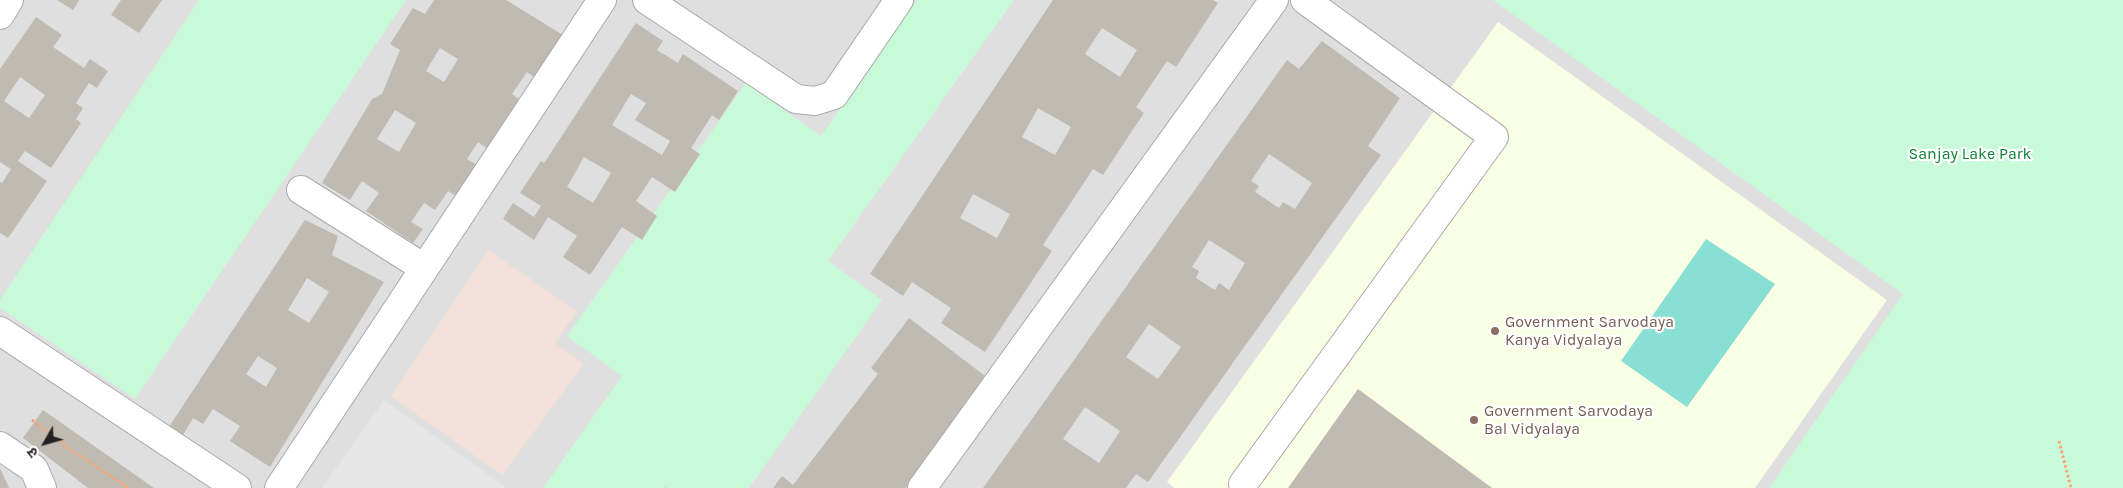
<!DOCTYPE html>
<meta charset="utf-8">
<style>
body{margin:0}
#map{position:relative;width:2123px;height:488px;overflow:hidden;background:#f2f1e9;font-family:Karla,"Noto Sans Devanagari",sans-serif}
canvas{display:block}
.north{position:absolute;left:20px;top:418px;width:50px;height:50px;-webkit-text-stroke:4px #fff;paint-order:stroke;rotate:232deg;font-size:14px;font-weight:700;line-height:20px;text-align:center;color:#222}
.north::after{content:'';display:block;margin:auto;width:18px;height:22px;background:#222;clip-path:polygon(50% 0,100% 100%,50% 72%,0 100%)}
</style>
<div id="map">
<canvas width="2123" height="488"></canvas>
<div class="north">उ</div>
</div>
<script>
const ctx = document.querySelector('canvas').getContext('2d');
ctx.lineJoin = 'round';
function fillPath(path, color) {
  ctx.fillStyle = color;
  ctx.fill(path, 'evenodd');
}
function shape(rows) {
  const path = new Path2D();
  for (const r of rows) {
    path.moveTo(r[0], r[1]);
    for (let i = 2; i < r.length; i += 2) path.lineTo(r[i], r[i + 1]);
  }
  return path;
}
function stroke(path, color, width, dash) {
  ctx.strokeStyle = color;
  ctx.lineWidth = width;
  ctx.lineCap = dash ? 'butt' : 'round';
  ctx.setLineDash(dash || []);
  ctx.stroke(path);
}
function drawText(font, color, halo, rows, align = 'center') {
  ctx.font = font + ' Karla,sans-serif';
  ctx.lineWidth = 4.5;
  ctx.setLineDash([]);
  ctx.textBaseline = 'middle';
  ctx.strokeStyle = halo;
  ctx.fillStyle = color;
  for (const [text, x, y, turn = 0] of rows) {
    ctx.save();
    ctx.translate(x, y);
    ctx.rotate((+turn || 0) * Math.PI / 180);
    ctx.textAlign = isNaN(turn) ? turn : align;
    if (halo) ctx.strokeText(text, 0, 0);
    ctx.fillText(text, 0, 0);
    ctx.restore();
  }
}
fillPath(shape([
 [0,0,2091,0,2123,488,0,488]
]), '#e0dfdf');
fillPath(shape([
 [488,250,577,311,555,343,584,364,502,475,391,396]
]), '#f2e0d9');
fillPath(shape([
 [1498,22,1887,300,1755,488,1174,488,1167,482]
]), '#f8ffe5');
fillPath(shape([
 [199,0,406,0,135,399,0,308,0,300],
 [917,0,1014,0,828,261,882,300,749,488,668,488,665,486,663,488,543,488,622,376,567,336,746,83,821,136],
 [1493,0,2123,0,2123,488,1769,488,1903,294]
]), '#c8fad9');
fillPath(shape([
 [1706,239,1775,284,1687,407,1621,361]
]), '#89dfd4');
fillPath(shape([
 [384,400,507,488,322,488]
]), '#e6e6e6');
fillPath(shape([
 [57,0,79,0,73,10],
 [121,0,162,0,139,33,111,15],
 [434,0,506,0,563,35,535,78,527,72,512,94,520,100,488,149,478,142,467,159,477,165,456,196,448,191,435,210,424,203,411,222,423,229,413,243,366,211,379,193,362,181,350,200,322,183,372,99,382,94,400,50,390,44,413,8,425,14],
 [440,48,458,59,444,82,426,71],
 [395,110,416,123,399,152,377,139],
 [1053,0,1213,0,1218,3,1176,67,1167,61,1136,107,1144,113,1103,175,1093,169,1043,245,1052,251,985,352,941,323,951,308,912,282,903,296,870,274],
 [1102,28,1137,50,1120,77,1085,54],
 [1038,108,1071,127,1055,155,1022,137],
 [973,194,1010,214,997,238,960,218],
 [36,17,62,35,53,47,84,68,90,59,108,71,97,88,89,83,76,103,83,108,76,119,81,123,51,168,25,151,18,161,47,181,8,238,0,233,0,182,2,183,11,169,0,162,0,69],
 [20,77,45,95,29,118,4,101],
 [636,23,663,41,657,50,678,63,683,54,738,91,719,120,712,115,691,148,700,154,675,192,652,177,636,201,657,216,642,240,622,227,590,275,563,257,577,236,548,217,534,240,503,219,513,203,534,217,541,206,520,193,541,161,544,163],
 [631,94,646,103,635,120,670,141,662,155,612,125],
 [584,157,611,173,593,203,567,187],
 [1322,41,1400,98,1368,146,1381,155,1148,482,1136,474,1126,488,983,488,1287,60,1299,69],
 [1269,154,1312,183,1295,209,1283,202,1279,208,1255,192,1259,186,1251,181],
 [1209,240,1245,263,1229,290,1219,283,1215,290,1196,278,1199,271,1192,267],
 [1149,324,1181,347,1158,379,1126,357],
 [1085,407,1120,431,1099,463,1063,439],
 [305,220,338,236,332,255,384,282,270,467,230,441,240,426,213,409,203,424,193,418,181,438,167,430],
 [307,278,329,292,309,323,288,310],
 [258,356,277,368,266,387,246,374],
 [909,318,989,379,906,488,773,488,782,476,793,485,878,374,871,368],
 [1358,389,1492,488,1288,488],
 [43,410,154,488,88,488,23,438],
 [0,468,9,488,0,488]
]), '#bfbbb2');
const minor = shape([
 [647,0,796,99,815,101,834,95,899,0],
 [0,15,9,0],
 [301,190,424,268],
 [0,331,237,488],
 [0,446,34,469,42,488],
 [1243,484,1494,137,1305,0],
 [279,488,602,0],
 [922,488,1274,0]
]);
stroke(minor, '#a9a9a9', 30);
stroke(shape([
 [32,420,69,449,129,488],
 [2059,441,2071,488]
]), '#f9a373', 3, [2.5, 2.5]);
stroke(minor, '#fff', 28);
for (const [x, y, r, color] of [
 [1495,331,5,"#8d6e63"],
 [1474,420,5,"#8d6e63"]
]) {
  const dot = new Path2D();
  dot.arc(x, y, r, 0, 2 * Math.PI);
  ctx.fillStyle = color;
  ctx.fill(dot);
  stroke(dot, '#fff', 2);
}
drawText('16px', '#0d8335', '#fff', [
 ["Sanjay Lake Park",1970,154]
]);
drawText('16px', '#785e54', '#fff', [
 ["Government Sarvodaya",1505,322],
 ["Kanya Vidyalaya",1505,340],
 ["Government Sarvodaya",1484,411],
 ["Bal Vidyalaya",1484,429]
], 'left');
</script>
